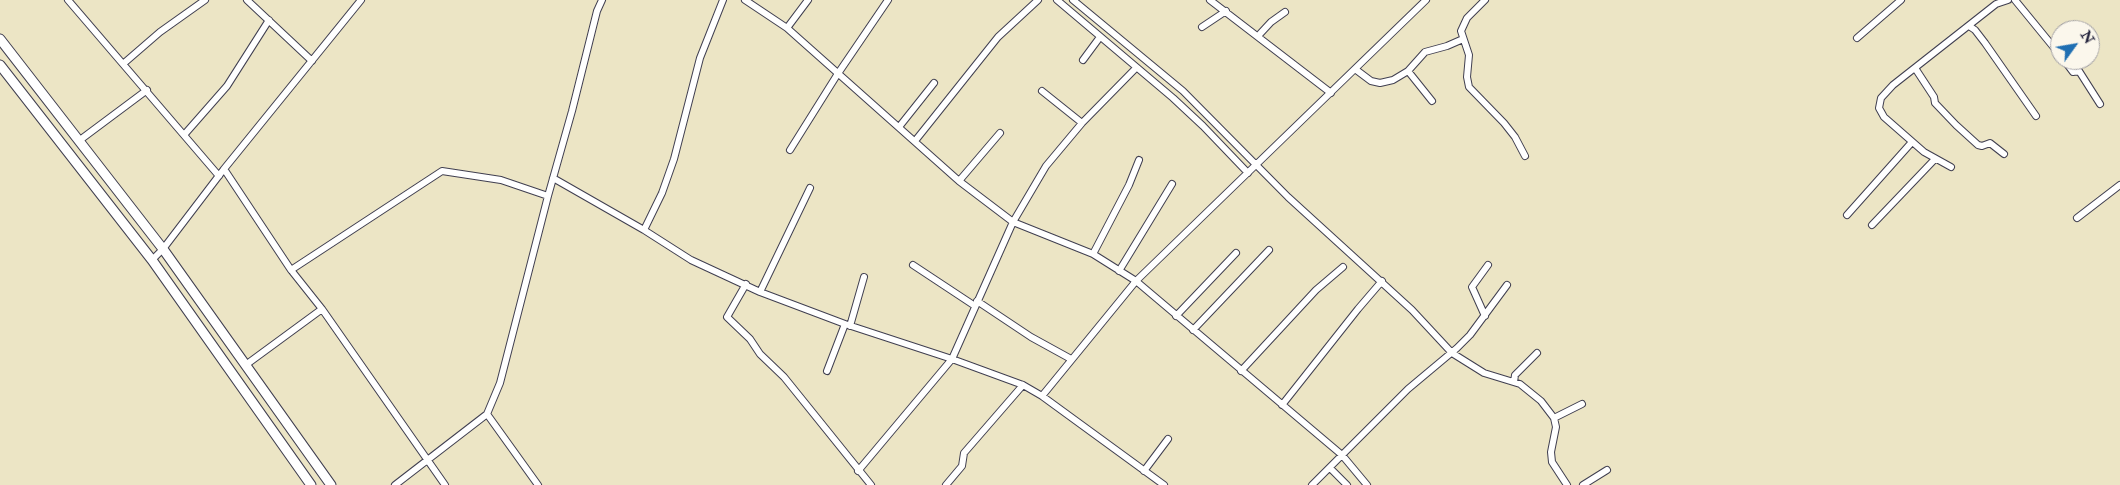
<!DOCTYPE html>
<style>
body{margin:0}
#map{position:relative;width:2120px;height:485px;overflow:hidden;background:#ece5c5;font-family:"IM FELL Double Pica",serif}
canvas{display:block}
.north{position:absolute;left:2050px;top:20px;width:50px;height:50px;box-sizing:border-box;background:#fbf7ec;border:1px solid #a4a2a5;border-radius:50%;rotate:58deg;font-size:14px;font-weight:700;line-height:20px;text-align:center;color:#22223b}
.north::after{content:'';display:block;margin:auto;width:18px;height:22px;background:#1f6fb2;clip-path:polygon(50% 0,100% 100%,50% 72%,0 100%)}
</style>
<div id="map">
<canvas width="2120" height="485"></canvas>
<div class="north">N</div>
</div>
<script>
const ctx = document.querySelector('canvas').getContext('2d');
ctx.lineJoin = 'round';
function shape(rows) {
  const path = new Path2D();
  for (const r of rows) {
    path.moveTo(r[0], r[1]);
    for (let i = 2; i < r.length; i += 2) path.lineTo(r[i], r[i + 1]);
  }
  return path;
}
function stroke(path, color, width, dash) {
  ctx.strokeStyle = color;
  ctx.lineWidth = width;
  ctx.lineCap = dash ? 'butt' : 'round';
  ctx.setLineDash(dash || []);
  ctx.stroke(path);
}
const street = shape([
 [68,0,219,176],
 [247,0,312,61],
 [745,0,787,28,959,181,1013,222,1093,254,1136,281,1342,455,1367,485],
 [1057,0,1173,98,1203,126,1248,173],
 [1073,0,1183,91,1288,197,1412,310,1452,353,1484,373,1520,384,1541,401,1554,418,1556,427,1551,452,1552,462,1567,485],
 [1210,0,1331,93],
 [1485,0,1467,18,1461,31,1469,55,1467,77,1469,87,1504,123,1515,137,1525,156],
 [2015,0,2060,55],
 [1969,26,1975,30,1985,43,2036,116],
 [1202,27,1226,11],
 [787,28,808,0],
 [1258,36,1271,22,1285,12],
 [1857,38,1901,0],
 [1083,60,1100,37],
 [2064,60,2073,72,2079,71,2100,104],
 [123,64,160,32,205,0],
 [1915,68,1934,97,1935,103,1956,125,1978,145,1982,146,1990,143,2004,154],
 [1355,69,1371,81,1380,83,1393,80,1408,71,1425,52,1447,46,1463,39],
 [1408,71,1432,101],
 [1042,91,1082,123],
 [899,127,934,83],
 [184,135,227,86,269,20],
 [80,140,147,90],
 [915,141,998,37,1038,0],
 [790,150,837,75,888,0],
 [1951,167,1924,152,1884,117,1879,108,1881,98,1893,85,1996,4,2008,0],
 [224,169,291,270,322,309,445,485],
 [553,178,644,230,691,260,760,292,845,324,952,359,1023,385,1042,396,1164,485],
 [959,181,1000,133],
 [1847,215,1912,142],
 [2077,218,2120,185],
 [1872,225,1935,159],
 [644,230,662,193,674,159,700,58,723,0],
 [1093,254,1129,185,1139,160],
 [152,260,163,249,224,169,361,0],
 [913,265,975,306],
 [291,270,442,171,501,180,548,196],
 [1119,271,1172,184],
 [746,284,727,317,750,339,760,354,784,377,871,485],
 [760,292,810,188],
 [977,301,1031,337,1071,359],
 [1176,316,1236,253],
 [1485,316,1472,287,1488,265],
 [850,326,864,277],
 [1193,330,1269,250],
 [247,364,322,309],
 [827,371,845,324],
 [1241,371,1316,290,1343,267],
 [1514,382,1515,375,1537,353],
 [1042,396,1136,281,1426,0],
 [1282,405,1358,309,1382,281],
 [487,414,538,485],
 [1554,418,1582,404],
 [1330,468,1347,485],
 [858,471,952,359,1013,222,1046,166,1082,123,1136,68],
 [1144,471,1168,439],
 [395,485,487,414,500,383,548,196,572,111,597,11,602,0],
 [946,485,962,466,964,453,1023,385],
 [1312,485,1408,389,1457,348,1470,335,1507,285],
 [1583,485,1607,470]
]);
const secondary = shape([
 [0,39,163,249,331,485],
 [0,65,152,260,311,485]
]);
stroke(street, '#403f50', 8);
stroke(secondary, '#403f50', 11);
stroke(street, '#fff', 6);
stroke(secondary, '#fff', 9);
</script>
